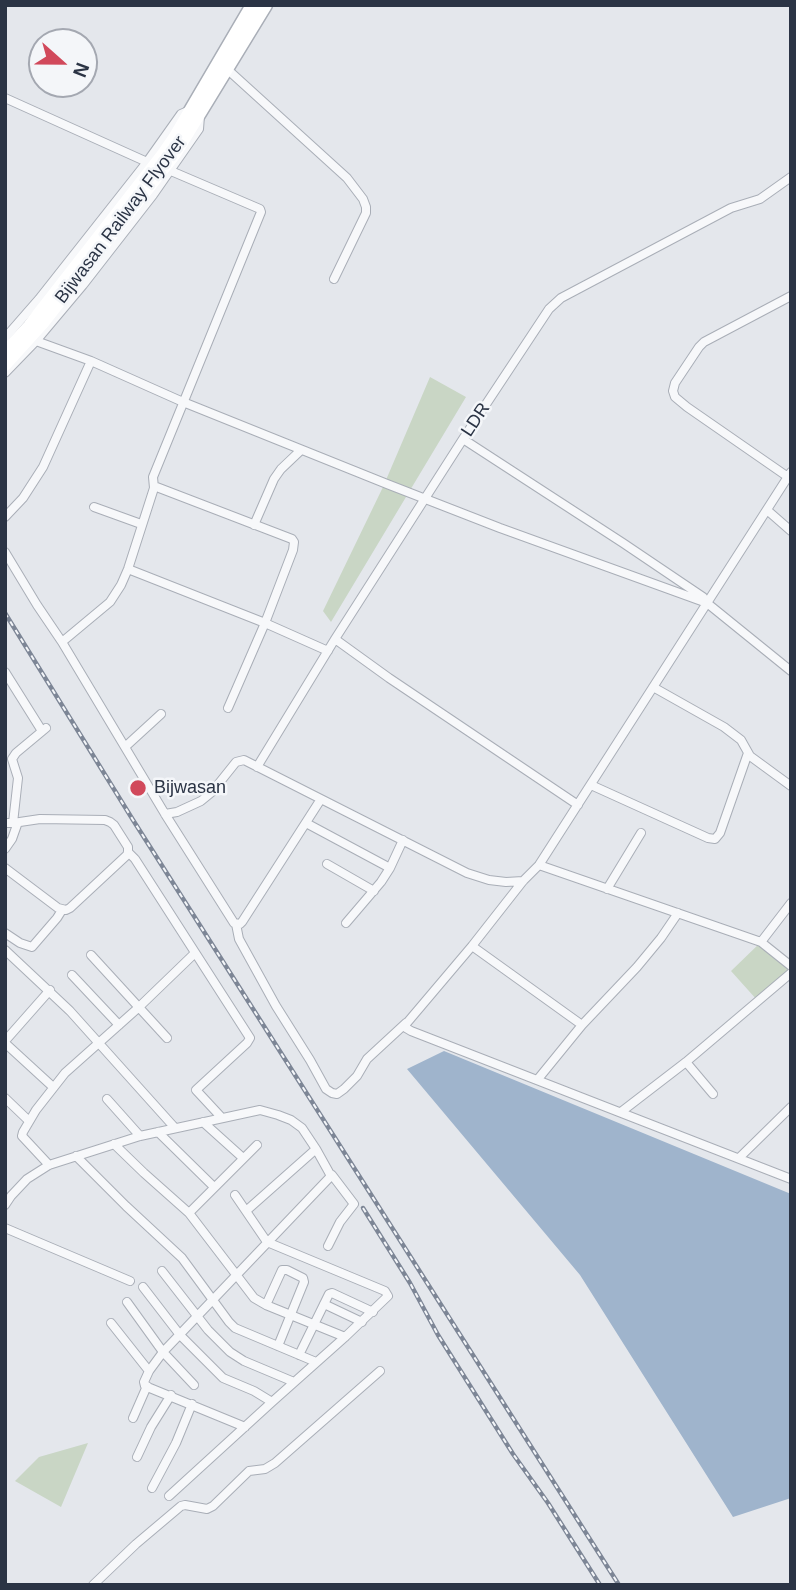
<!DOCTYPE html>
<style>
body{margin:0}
#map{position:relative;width:796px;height:1590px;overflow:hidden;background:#e4e7ec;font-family:Helvetica,sans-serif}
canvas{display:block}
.frame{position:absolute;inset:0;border:7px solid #2b3445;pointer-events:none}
.north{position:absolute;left:28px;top:28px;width:70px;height:70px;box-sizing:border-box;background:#f4f6f9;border:2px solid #a4a8b1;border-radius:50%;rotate:111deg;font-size:19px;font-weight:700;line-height:28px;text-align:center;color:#2b3445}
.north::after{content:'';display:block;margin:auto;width:24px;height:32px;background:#d1495b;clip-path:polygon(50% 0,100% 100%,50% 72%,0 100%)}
</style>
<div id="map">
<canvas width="796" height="1590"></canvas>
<div class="frame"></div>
<div class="north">N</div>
</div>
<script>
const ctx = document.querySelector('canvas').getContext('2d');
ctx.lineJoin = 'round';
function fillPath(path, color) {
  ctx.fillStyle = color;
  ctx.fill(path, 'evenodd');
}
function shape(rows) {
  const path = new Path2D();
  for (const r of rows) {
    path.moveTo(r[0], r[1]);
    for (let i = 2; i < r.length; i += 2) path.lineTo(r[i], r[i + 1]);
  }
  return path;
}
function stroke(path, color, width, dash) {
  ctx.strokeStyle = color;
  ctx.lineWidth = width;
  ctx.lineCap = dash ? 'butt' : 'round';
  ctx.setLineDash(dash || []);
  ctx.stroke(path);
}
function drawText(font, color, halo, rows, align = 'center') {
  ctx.font = font + ' Helvetica,sans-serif';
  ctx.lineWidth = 5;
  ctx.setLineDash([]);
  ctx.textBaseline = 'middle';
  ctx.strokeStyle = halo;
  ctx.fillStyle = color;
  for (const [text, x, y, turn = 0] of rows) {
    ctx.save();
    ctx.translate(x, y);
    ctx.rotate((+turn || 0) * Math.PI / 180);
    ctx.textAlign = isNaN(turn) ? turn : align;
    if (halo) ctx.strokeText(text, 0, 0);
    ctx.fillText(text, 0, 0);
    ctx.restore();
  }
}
fillPath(shape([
 [430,377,466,397,331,622,323,611,383,487],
 [761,942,791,966,791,973,757,1000,731,971],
 [88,1443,61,1507,15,1481,39,1457]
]), '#c9d6c5');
fillPath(shape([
 [444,1051,791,1194,791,1498,733,1517,580,1275,407,1069]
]), '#9fb4cc');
const minor = shape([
 [227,69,347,178,363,199,366,207,366,213,334,279],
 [5,98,147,162],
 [5,338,39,299,147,162,181,114,190,110],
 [36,341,91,361,183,402,387,484,500,528,707,603],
 [5,373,36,341,83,285,153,195,199,129,200,116],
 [463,439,623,543,703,597,707,603,791,671],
 [791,472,539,865,523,881,472,946,406,1024,406,1028,411,1031,791,1179],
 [788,477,687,407,675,397,673,391,675,383,699,347,704,342,791,296],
 [154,486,292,539,294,542,293,550,265,623,228,708],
 [94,507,141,524],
 [767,510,791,531],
 [5,517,23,498,43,467,91,361],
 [254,525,274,479,281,469,301,450],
 [5,552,37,605,62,642,110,602,121,585,128,569,154,488,153,477,261,212,260,209,171,171],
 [128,569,265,623,328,651],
 [335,639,389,678,578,805],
 [62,642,165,814,234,923,240,924,242,922,321,799],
 [5,672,42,731],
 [653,687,724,727,741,740,750,756,791,786],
 [125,747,161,714],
 [257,767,335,639,463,439,549,309,561,298,731,208,760,199,791,177],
 [591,785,708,838,715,839,720,833,748,753],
 [165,814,177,812,201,801,212,792,236,762,244,760,467,873,489,880,506,882,523,881],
 [5,823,13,823,40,819,105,820,110,822,114,825,128,847,128,852,127,855,70,908,66,910,58,908,5,868],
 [13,823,18,778,12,759,16,753,46,728],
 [306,823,390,868],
 [5,849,12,839,18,822],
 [128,852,135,859,250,1038,247,1043,196,1090,222,1118],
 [327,864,374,891],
 [539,865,761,942,791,966],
 [607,889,641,833],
 [346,923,381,882,390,868,403,840],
 [236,924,239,939,276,1006,310,1060,326,1089,332,1093,337,1094,344,1089,357,1076,367,1059,406,1023],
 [5,933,20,943,32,947,57,918,62,910],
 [761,942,791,903],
 [472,946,582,1025],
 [5,950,70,1011,175,1128],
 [91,955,167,1038],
 [72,975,119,1025],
 [5,1041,50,990],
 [5,1043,53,1087],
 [686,1062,713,1094],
 [538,1079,582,1025,637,967,661,938,678,913],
 [5,1098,29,1121],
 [107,1099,140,1136],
 [621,1112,686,1062,791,973],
 [203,1122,243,1158],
 [158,1132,214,1187],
 [114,1144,144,1173,189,1213,254,1298,266,1305,345,1337],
 [76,1156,126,1206,182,1258,229,1322,235,1328,316,1362],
 [739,1158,791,1107],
 [49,1165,22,1136,23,1132,36,1110,65,1073,138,1008,195,953],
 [5,1205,11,1196,27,1179,49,1165,140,1136,260,1110,278,1115,291,1120,302,1128,316,1149,331,1176,163,1352,149,1371,144,1382,145,1386,245,1427],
 [246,1211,316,1149],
 [189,1213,257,1145],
 [5,1228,130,1281],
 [328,1246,340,1222,354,1204,332,1175],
 [162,1271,208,1330,230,1352,244,1361,294,1382],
 [143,1287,180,1335,223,1378,254,1391,272,1402],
 [127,1302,163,1352,194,1385],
 [324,1304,362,1322],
 [266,1305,282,1270,287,1270,303,1278,304,1282,278,1346],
 [111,1323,149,1371],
 [299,1355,329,1294,332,1293,373,1312],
 [133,1418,147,1386],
 [137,1457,151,1427,171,1395],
 [152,1488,176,1443,192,1404],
 [169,1496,272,1402,345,1337,388,1296,385,1291,267,1242,235,1195],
 [93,1585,136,1544,181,1506,185,1505,207,1509,213,1506,249,1471,265,1469,275,1463,380,1371]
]);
const secondary = shape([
 [5,352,29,326,163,154,174,138,252,5],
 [5,365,43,323,175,154,266,5]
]);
stroke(minor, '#a9aeb7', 10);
stroke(secondary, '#a9aeb7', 15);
stroke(minor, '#f7f8fa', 8);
stroke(secondary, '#fff', 12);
const rail = shape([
 [5,613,133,820,619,1585],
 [363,1208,410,1283,438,1335,513,1454,548,1503,600,1585]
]);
stroke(rail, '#7d8696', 4.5);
stroke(rail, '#f4f6f9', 2, [5]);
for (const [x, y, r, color] of [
 [138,788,9,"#d1495b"]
]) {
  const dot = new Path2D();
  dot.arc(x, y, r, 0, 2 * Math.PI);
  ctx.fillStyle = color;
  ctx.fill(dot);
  stroke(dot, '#f4f6f9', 2.5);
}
drawText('18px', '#2b3445', '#f4f6f9', [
 ["Bijwasan Railway Flyover",121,220,-53],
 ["LDR",476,420,-57]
]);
drawText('18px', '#2b3445', '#f4f6f9', [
 ["Bijwasan",154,788]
], 'left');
</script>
